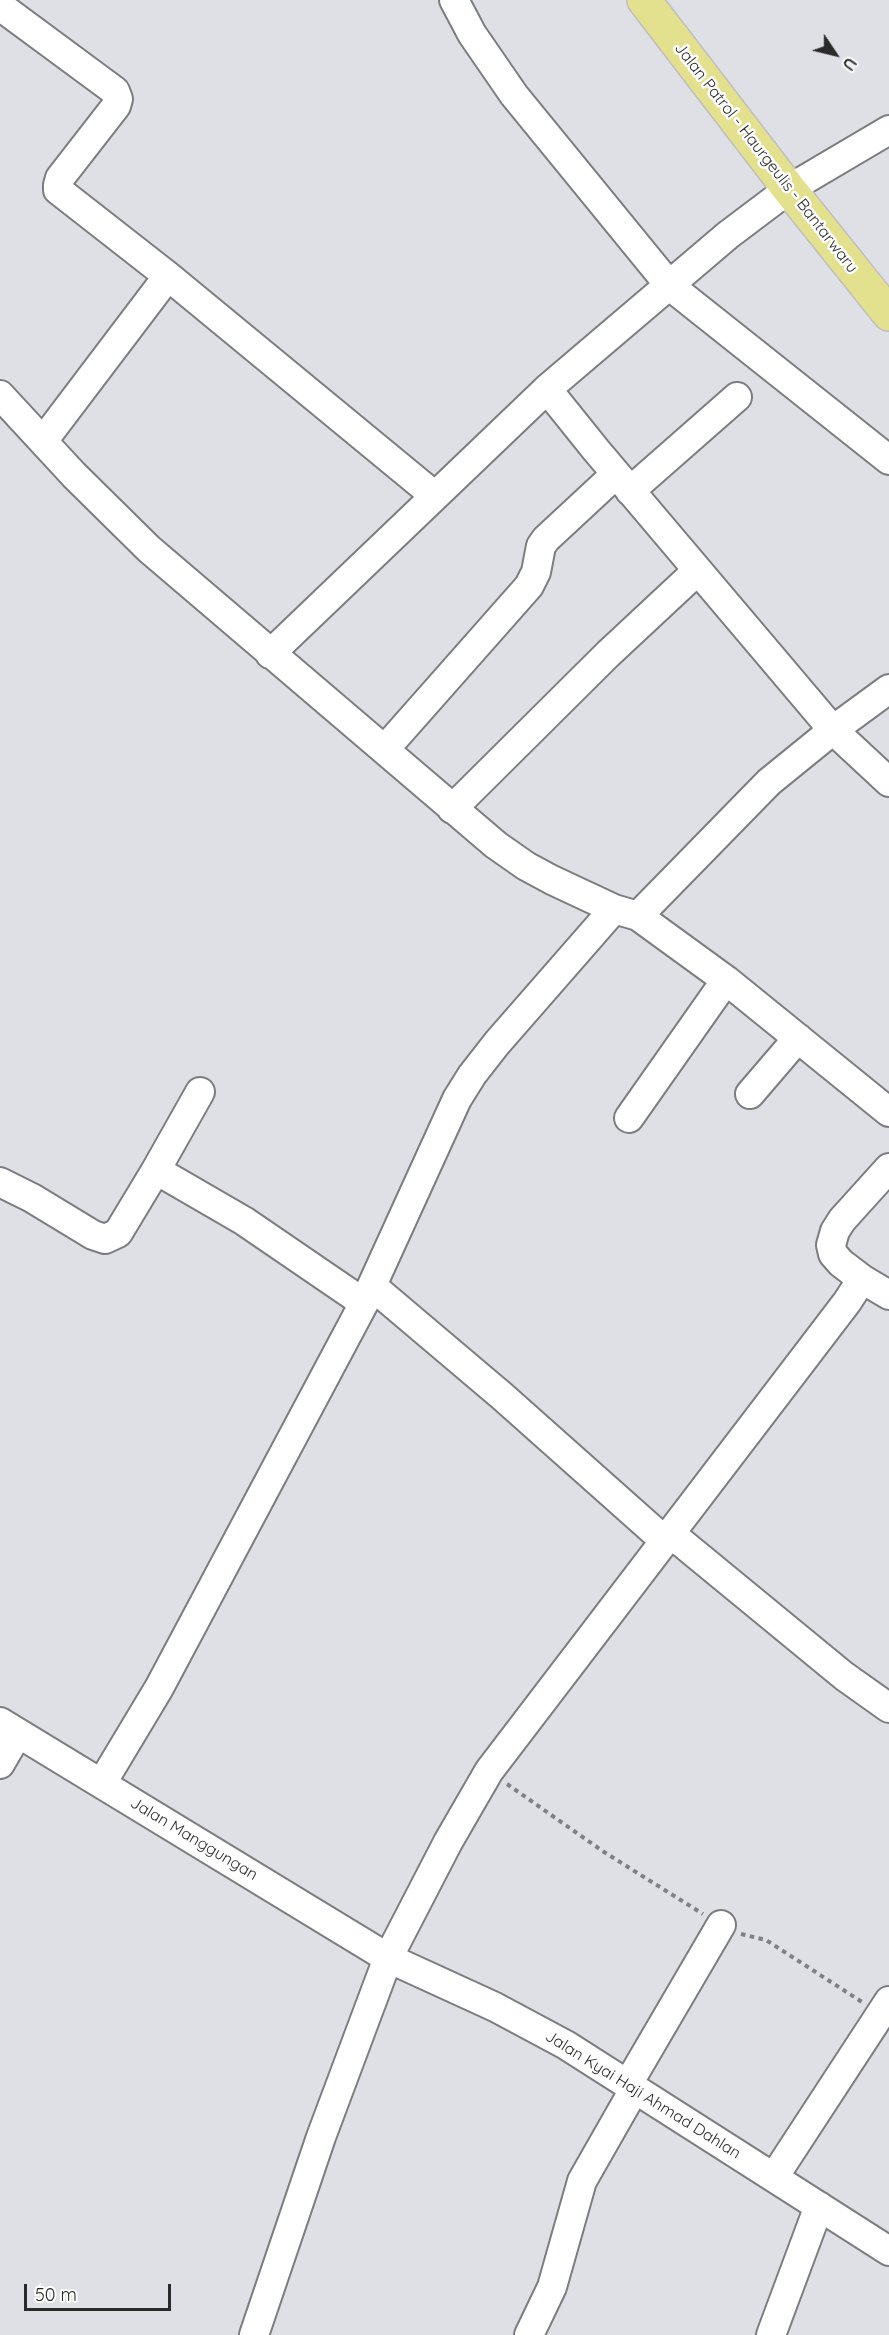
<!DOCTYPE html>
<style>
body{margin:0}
#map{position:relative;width:889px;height:2335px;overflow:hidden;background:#dfe0e5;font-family:Quicksand,sans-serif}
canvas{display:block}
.north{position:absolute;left:805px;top:24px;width:60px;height:60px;-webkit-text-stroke:4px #fff;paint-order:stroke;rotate:125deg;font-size:16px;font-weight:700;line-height:24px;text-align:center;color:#2a2a2b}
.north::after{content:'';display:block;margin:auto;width:21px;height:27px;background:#2a2a2b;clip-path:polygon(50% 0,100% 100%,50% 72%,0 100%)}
.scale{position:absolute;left:24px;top:2284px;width:147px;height:27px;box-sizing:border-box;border:3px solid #2a2a2b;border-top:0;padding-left:8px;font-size:18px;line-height:21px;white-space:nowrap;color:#2a2a2b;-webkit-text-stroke:4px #fff;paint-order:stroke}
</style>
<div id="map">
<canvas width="889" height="2335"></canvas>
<div class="north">U</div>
<div class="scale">50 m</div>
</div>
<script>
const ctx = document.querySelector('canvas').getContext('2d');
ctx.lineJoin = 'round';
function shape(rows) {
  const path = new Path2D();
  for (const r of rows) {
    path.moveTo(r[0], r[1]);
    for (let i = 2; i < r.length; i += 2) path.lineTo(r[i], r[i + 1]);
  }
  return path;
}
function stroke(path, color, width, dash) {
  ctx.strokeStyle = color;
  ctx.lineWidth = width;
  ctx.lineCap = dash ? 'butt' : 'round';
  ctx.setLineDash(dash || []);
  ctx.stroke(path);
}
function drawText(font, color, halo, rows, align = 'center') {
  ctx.font = font + ' Quicksand,sans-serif';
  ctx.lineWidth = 5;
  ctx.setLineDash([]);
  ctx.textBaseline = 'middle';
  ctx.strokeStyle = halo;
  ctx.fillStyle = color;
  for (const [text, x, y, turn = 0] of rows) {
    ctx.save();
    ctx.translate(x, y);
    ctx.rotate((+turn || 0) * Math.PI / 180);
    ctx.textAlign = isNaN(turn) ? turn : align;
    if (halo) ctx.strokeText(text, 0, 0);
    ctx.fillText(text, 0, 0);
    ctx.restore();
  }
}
const minor = shape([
 [454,0,472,34,514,95,670,286,889,460],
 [0,6,115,91,118,99,116,106,60,178,58,185,58,190,168,276,43,441],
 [168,276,435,496],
 [547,389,596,450,833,730,889,782],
 [0,395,74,475,149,549,496,845,526,866,552,880,614,909,638,916,726,980,889,1112],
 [630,491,737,397],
 [270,654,547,389,728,235,789,189,889,130],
 [385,749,529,586,536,572,541,546,546,539,616,474],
 [452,809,608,654,697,571],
 [638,916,769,782,833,730,889,689],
 [750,1094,798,1038],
 [629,1118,726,980],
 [156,1170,200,1092],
 [0,1182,32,1198,93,1235,105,1239,118,1233,156,1170,244,1221,364,1303],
 [862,1279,889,1295],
 [372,1286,502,1396,665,1541],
 [670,1533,844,1676,889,1708],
 [0,1722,388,1958,495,2007,566,2045,889,2251],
 [0,1764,18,1733],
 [102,1783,159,1688,364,1303,457,1099,472,1075,497,1043,614,909],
 [628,2084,721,1925],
 [774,2177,889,2001],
 [254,2335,321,2137,388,1958,448,1842,489,1771,847,1302,862,1279,841,1263,833,1254,831,1245,835,1231,842,1220,889,1168],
 [529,2335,552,2287,582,2181,635,2088],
 [771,2335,819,2206]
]);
const major = shape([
 [644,0,789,189,889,314]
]);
stroke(minor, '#7c7d81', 32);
stroke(major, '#bfbfbf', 36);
stroke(shape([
 [507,1784,604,1852,703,1914],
 [741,1934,766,1940,862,2002]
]), '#818184', 4, [4.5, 4.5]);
stroke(minor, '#fff', 28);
stroke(major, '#e3e08e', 33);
drawText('16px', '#2a2a2b', '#fff', [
 ["Jalan Patrol - Haurgeulis - Bantarwaru",766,158,52],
 ["Jalan Manggungan",194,1839,31],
 ["Jalan Kyai Haji Ahmad Dahlan",643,2095,32]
]);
</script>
